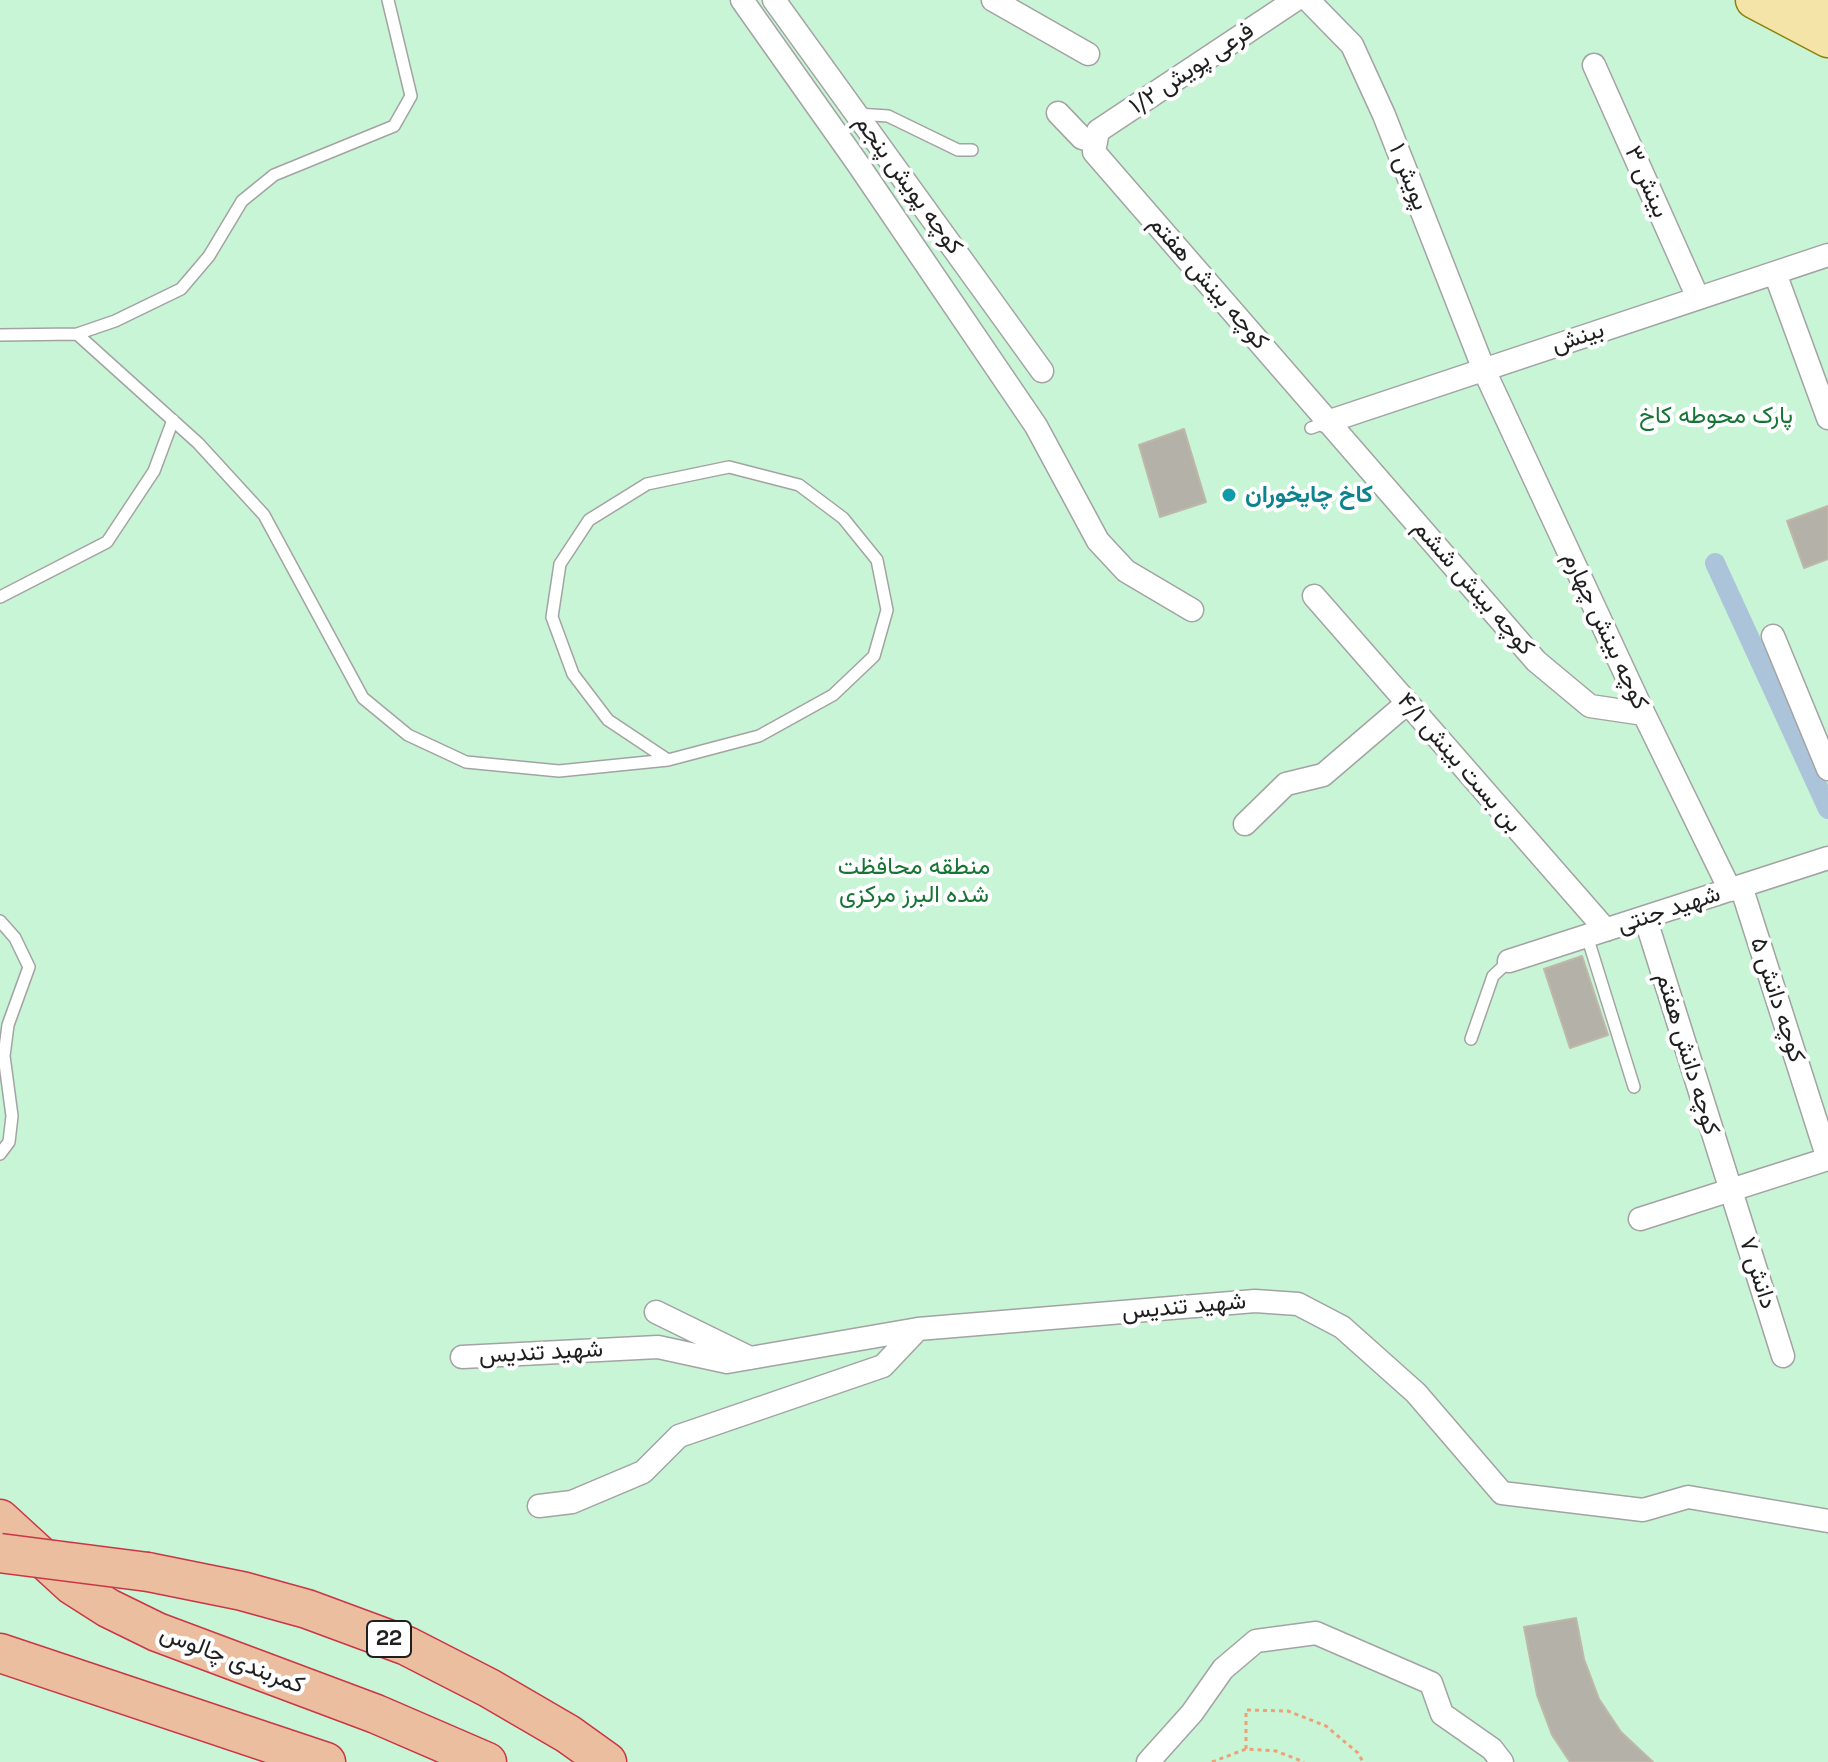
<!DOCTYPE html>
<meta charset="utf-8">
<style>
body{margin:0}
canvas{display:block;background:#efeee6}
</style>
<canvas width="1828" height="1762"></canvas>
<script>
const ctx = document.querySelector('canvas').getContext('2d');
ctx.lineJoin = 'round';
function fillPath(path, color) {
  ctx.fillStyle = color;
  ctx.fill(path, 'evenodd');
}
function shape(rows) {
  const path = new Path2D();
  for (const r of rows) {
    path.moveTo(r[0], r[1]);
    for (let i = 2; i < r.length; i += 2) path.lineTo(r[i], r[i + 1]);
  }
  return path;
}
function stroke(path, color, width, dash) {
  ctx.strokeStyle = color;
  ctx.lineWidth = width;
  ctx.lineCap = dash ? 'butt' : 'round';
  ctx.setLineDash(dash || []);
  ctx.stroke(path);
}
function drawText(font, color, halo, rows, align = 'center') {
  ctx.font = font + ' "Space Grotesk",Vazirmatn,sans-serif';
  ctx.lineWidth = 8;
  ctx.setLineDash([]);
  ctx.textBaseline = 'middle';
  ctx.strokeStyle = halo;
  ctx.fillStyle = color;
  for (const [text, x, y, turn = 0] of rows) {
    ctx.save();
    ctx.translate(x, y);
    ctx.rotate((+turn || 0) * Math.PI / 180);
    ctx.textAlign = isNaN(turn) ? turn : align;
    if (halo) ctx.strokeText(text, 0, 0);
    ctx.fillText(text, 0, 0);
    ctx.restore();
  }
}
fillPath(shape([
 [0,0,1828,0,1828,1762,0,1762]
]), '#c8f5d6');
stroke(shape([
 [1715,563,1828,809]
]), '#abc4d9', 20);
const building = shape([
 [1184,429,1206,502,1160,517,1139,445,1184,429],
 [1828,506,1828,559,1804,568,1787,521,1828,506],
 [1582,956,1608,1035,1570,1048,1544,969,1582,956],
 [1576,1618,1584,1659,1599,1699,1621,1732,1653,1762,1570,1762,1552,1735,1537,1695,1524,1627,1576,1618]
]);
fillPath(building, '#b4b1a9');
stroke(building, '#bfb8aa', 2);
const service = shape([
 [857,114,888,116,958,150,972,150],
 [77,334,198,443,264,515,363,698,408,735,466,762,559,771,668,760,759,736,833,695,874,656,887,610,877,560,843,518,799,485,729,467,647,484,589,520,560,564,552,617,573,674,608,720,668,760],
 [0,335,77,334,115,321,181,289,209,256,242,201,274,175,394,126,411,96,388,0],
 [1311,428,1327,422],
 [0,597,107,542,154,471,173,420],
 [0,921,15,938,29,967,8,1025,4,1056,12,1116,9,1142,0,1154],
 [1587,936,1634,1087],
 [1471,1039,1493,976,1509,961]
]);
const minor = shape([
 [742,0,858,164,1036,426,1098,541,1126,571,1192,610],
 [774,0,1042,371],
 [993,0,1088,54],
 [1295,0,1098,131,1094,152,1536,661,1590,706,1644,714],
 [1308,0,1352,45,1384,115,1484,370,1644,714,1730,890],
 [1594,65,1698,298],
 [1058,113,1082,138,1096,142],
 [1775,273,1828,418],
 [1327,422,1828,255],
 [1314,596,1606,930],
 [1773,636,1828,769],
 [1245,824,1286,784,1323,775,1406,704],
 [1741,886,1828,1159],
 [1645,917,1783,1356],
 [1509,961,1828,858],
 [1640,1219,1828,1159],
 [656,1312,750,1358],
 [462,1357,658,1347,727,1362,918,1329,1255,1301,1298,1304,1342,1327,1416,1393,1502,1493,1643,1510,1688,1497,1828,1521],
 [539,1506,572,1502,643,1472,679,1436,883,1366,918,1329],
 [1148,1762,1192,1713,1223,1669,1256,1641,1316,1633,1431,1683,1442,1714,1492,1749,1502,1762]
]);
const primary = shape([
 [1754,0,1828,39],
 [1811,0,1828,9]
]);
const trunk = shape([
 [0,1519,72,1585,108,1608,157,1632,376,1714,487,1762],
 [148,1572,242,1591,307,1609,407,1646,489,1688,568,1734,607,1762],
 [0,1653,326,1762]
]);
stroke(service, '#a3a3a3', 14);
stroke(minor, '#a3a3a3', 25);
stroke(primary, '#8d800d', 39);
stroke(trunk, '#cb3546', 41);
stroke(shape([
 [1246,1749,1246,1710,1288,1711,1326,1726,1358,1753,1363,1762],
 [1212,1762,1246,1749,1276,1751,1304,1762]
]), '#eea079', 3, [4, 4]);
stroke(service, '#fff', 11);
stroke(minor, '#fff', 22);
stroke(primary, '#f4e4a7', 36);
stroke(trunk, '#eabe9e', 38);
const trunkBridge = shape([
 [0,1553,148,1572]
]);
stroke(trunkBridge, '#cb3546', 41, []);
stroke(trunkBridge, '#eabe9e', 38);
for (const [x, y, r, color] of [
 [1229,495,8,"#0f9aa8"]
]) {
  const dot = new Path2D();
  dot.arc(x, y, r, 0, 2 * Math.PI);
  ctx.fillStyle = color;
  ctx.fill(dot);
  stroke(dot, '#fff', 3);
}
for (const [x, y, w] of [
 [389,1639,44]
]) {
  const box = new Path2D();
  box.roundRect(x - w / 2, y - 18, w, 36, 6);
  ctx.fillStyle = '#fff';
  ctx.fill(box);
  stroke(box, '#1f1f1f', 2);
}
drawText('bold 22px', '#1f1f1f', null, [
 ["22",389,1639]
]);
drawText('24px', '#1f1f1f', '#fff', [
 ["فرعی پویش ۱/۲",1192,69,-34],
 ["پویش ۱",1408,177,68],
 ["بینش ۳",1646,182,66],
 ["کوچه پویش پنجم",908,185,54],
 ["کوچه بینش هفتم",1208,283,49],
 ["بینش",1578,338,-18],
 ["کوچه بینش ششم",1473,588,49],
 ["کوچه بینش چهارم",1605,631,65],
 ["بن بست بینش ۴/۱",1459,763,49],
 ["شهید جنتی",1669,910,-18],
 ["کوچه دانش ۵",1777,1000,72],
 ["کوچه دانش هفتم",1687,1054,73],
 ["دانش ۷",1757,1273,72],
 ["شهید تندیس",1184,1307,-5],
 ["شهید تندیس",541,1353,-3],
 ["کمربندی چالوس",232,1660,21]
]);
drawText('24px', '#167534', '#fff', [
 ["پارک محوطه کاخ",1716,416],
 ["منطقه محافظت",914,867],
 ["شده البرز مرکزی",914,895]
]);
drawText('bold 24px', '#0d838f', '#fff', [
 ["کاخ چایخوران",1245,495]
], 'left');
</script>
